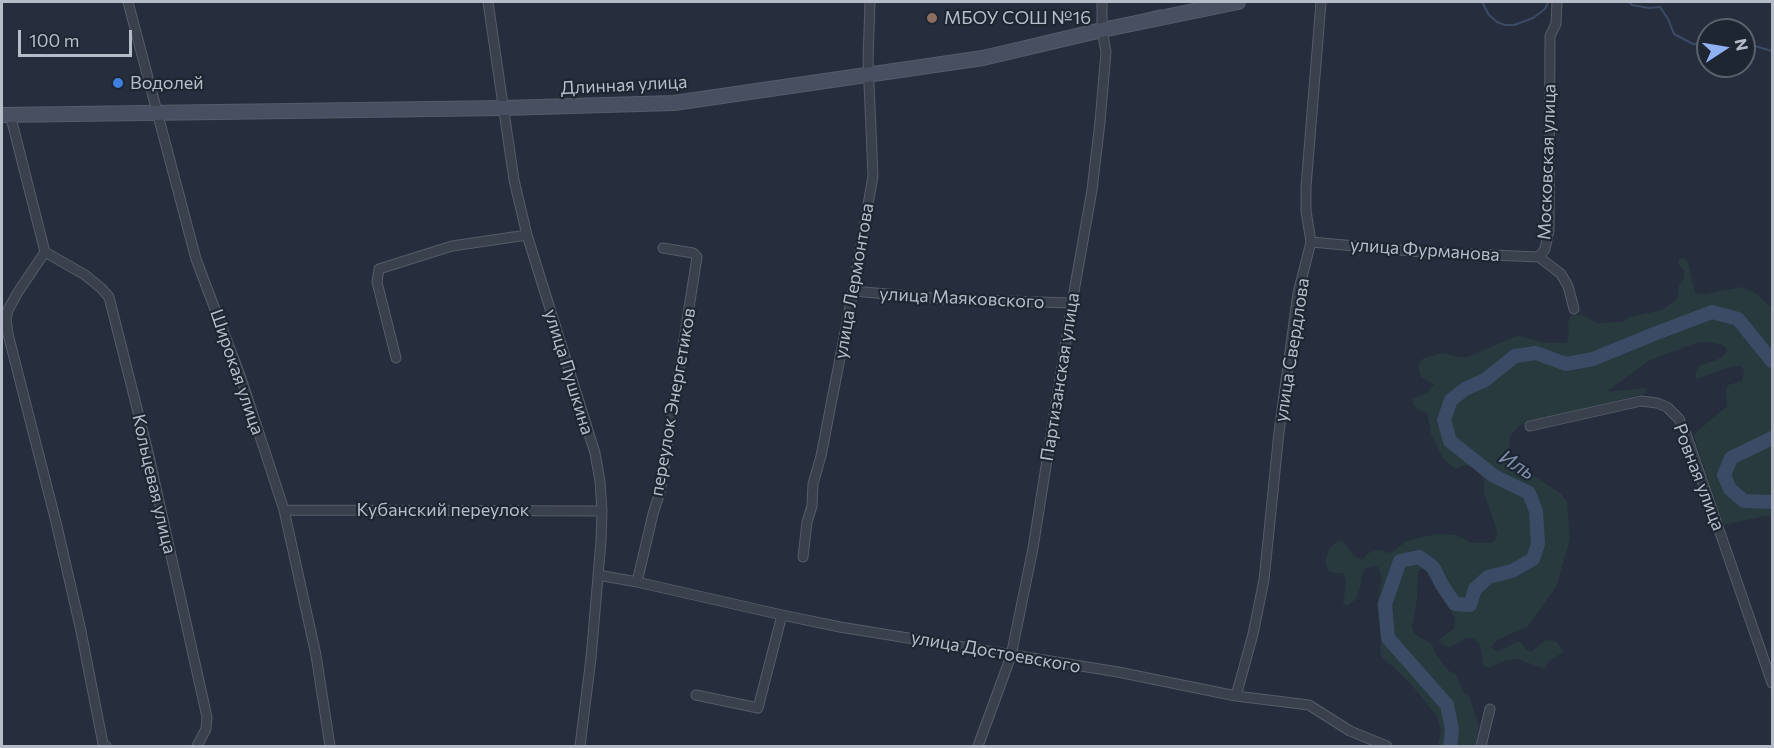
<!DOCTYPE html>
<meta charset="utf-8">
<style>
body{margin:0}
#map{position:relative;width:1774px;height:748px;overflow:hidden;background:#262e3d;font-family:Commissioner,sans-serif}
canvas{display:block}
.frame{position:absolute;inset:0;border:3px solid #b6bcc8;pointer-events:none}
.north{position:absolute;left:1696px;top:18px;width:60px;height:60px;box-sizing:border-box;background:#1e2632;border:2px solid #5b626e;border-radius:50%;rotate:78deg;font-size:16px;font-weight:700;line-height:24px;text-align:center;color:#b6bcc8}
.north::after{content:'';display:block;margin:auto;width:21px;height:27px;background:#90b1f2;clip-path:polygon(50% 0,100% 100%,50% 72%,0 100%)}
.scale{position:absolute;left:18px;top:30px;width:114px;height:27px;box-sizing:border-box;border:3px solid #b6bcc8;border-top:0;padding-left:8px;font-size:18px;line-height:21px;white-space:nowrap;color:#b6bcc8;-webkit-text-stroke:4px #1e2632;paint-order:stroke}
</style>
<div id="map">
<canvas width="1774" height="748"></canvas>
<div class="frame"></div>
<div class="north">N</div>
<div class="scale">100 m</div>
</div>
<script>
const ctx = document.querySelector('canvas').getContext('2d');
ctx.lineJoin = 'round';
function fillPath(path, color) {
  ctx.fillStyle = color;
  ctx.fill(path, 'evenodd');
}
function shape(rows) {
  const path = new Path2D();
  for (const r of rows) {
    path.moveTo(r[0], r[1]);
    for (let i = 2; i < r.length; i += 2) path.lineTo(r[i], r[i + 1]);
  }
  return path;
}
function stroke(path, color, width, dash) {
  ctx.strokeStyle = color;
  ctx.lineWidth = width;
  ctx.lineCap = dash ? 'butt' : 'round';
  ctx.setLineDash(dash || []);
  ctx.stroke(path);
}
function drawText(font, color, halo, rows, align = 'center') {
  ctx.font = font + ' Commissioner,sans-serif';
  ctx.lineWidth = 4.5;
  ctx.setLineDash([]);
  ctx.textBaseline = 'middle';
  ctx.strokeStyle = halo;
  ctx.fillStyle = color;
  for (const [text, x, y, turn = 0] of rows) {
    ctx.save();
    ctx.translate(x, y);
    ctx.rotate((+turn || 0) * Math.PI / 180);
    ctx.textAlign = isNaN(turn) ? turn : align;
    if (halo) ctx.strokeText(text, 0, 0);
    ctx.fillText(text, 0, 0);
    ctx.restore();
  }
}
fillPath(shape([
 [1680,258,1685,259,1688,262,1695,293,1705,294,1742,287,1757,294,1772,308,1772,517,1765,516,1723,525,1695,439,1694,434,1698,431,1727,406,1726,390,1728,385,1742,381,1744,370,1741,366,1736,366,1726,368,1697,379,1695,375,1697,369,1700,365,1715,361,1724,355,1727,351,1725,346,1720,344,1710,342,1696,343,1650,360,1606,392,1646,388,1647,393,1520,425,1510,436,1508,456,1521,467,1560,493,1567,501,1570,539,1556,587,1528,626,1498,640,1494,643,1492,647,1495,651,1500,651,1516,642,1521,642,1526,650,1531,652,1544,641,1549,640,1558,643,1563,652,1550,661,1544,669,1518,659,1504,661,1489,668,1484,666,1480,645,1477,641,1472,638,1467,638,1450,647,1445,646,1438,640,1454,629,1455,618,1426,571,1423,568,1418,571,1417,600,1412,627,1414,632,1417,636,1431,643,1437,656,1450,672,1455,673,1464,693,1469,696,1479,727,1476,746,1438,746,1441,731,1437,716,1408,681,1391,665,1387,663,1380,654,1381,638,1377,605,1382,577,1378,567,1373,566,1364,569,1362,574,1361,584,1356,599,1348,605,1343,604,1346,583,1344,573,1334,573,1329,571,1325,561,1331,546,1340,540,1344,542,1353,555,1362,560,1370,552,1380,550,1390,553,1394,551,1406,541,1436,534,1457,535,1471,543,1492,543,1496,539,1497,534,1495,524,1484,493,1484,482,1479,471,1475,468,1465,465,1456,469,1443,458,1431,434,1427,413,1417,409,1413,404,1413,399,1428,392,1434,384,1421,377,1418,367,1420,362,1424,358,1443,353,1459,357,1468,357,1514,337,1519,336,1545,343,1567,343,1569,332,1568,322,1570,317,1574,315,1584,316,1597,323,1622,322,1630,317,1662,310,1675,301,1678,296,1679,286,1684,277,1684,271,1678,263]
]), '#283a3e');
stroke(shape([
 [1482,2,1489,15,1497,22,1505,25,1514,25,1533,18,1545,9,1548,2],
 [1629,2,1632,5,1649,8,1660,7,1668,19,1674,34,1693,44,1708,46],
 [1165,10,1177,8],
 [1134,17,1160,10],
 [1744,46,1755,46,1772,51]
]), '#3c4b65', 2);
stroke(shape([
 [1772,438,1731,458,1724,475,1730,489,1744,501,1772,502],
 [1450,746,1452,730,1447,705,1388,638,1385,604,1400,561,1419,557,1433,567,1442,585,1455,604,1470,605,1475,589,1488,577,1512,571,1533,559,1538,544,1536,511,1529,493,1494,476,1450,441,1444,420,1451,400,1465,389,1485,380,1515,356,1536,353,1566,364,1593,359,1654,334,1712,312,1738,319,1772,361]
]), '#3c4b65', 14);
const street = shape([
 [128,2,196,259,241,378,284,510,316,655,330,746],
 [488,2,514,180,527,235,595,453,600,481,602,511,601,541,591,658,580,746],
 [1557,2,1556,24,1550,36,1549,230,1545,249,1539,257,1561,274,1568,286,1574,309],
 [10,114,45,252,85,275,101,288,109,297,148,452,207,717,206,729,197,746],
 [1311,242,1422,252,1539,257],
 [45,252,18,292,8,310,6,319,8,334,56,522,81,631,103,744,106,746],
 [853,291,944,299,1072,303],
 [396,358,377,282,379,269,452,246,527,235],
 [1530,426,1641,401,1657,403,1667,407,1679,419,1686,434,1772,683],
 [284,510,602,511],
 [803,557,807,522,812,506,813,484,821,456,853,291,873,176,868,61,870,2],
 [598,575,637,582,782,615,840,627,1118,672,1236,696,1309,705,1350,731,1387,746],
 [637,582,653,514,660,492,697,257,693,253,663,248],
 [696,695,758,708,782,615],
 [1236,696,1253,634,1264,580,1279,432,1298,293,1311,242,1306,211,1306,187,1321,2],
 [978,746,1011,656,1033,548,1072,303,1092,190,1100,122,1106,52,1102,30,1102,2],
 [1481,746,1490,709]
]);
const secondary = shape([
 [2,115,504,108,674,103,983,58,1102,30,1238,2]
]);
stroke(street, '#545c68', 11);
stroke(secondary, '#545c68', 16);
stroke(street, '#3a414d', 9);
stroke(secondary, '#484f60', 14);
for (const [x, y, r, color] of [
 [932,18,6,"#8d6e63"],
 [118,83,6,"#3f7fe0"]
]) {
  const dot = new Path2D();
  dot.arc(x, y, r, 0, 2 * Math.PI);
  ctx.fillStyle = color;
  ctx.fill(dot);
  stroke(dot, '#1e2632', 2);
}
drawText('18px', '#b6bcc8', '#1e2632', [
 ["МБОУ СОШ №16",944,18],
 ["Водолей",130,83]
], 'left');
drawText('18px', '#b6bcc8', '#1e2632', [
 ["Длинная улица",624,85,-3],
 ["Московская улица",1547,162,-88],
 ["улица Фурманова",1425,250,4],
 ["улица Лермонтова",854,281,-80],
 ["улица Маяковского",962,298,3],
 ["улица Свердлова",1292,350,-81],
 ["Широкая улица",237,372,71],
 ["улица Пушкина",569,372,73],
 ["Партизанская улица",1060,377,-81],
 ["переулок Энергетиков",673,402,-80],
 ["Ровная улица",1699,477,69],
 ["Кольцевая улица",154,484,77],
 ["Кубанский переулок",443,510],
 ["улица Достоевского",996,652,10]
]);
drawText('italic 20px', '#7f90ae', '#1e2632', [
 ["Иль",1517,465,32]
]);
</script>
